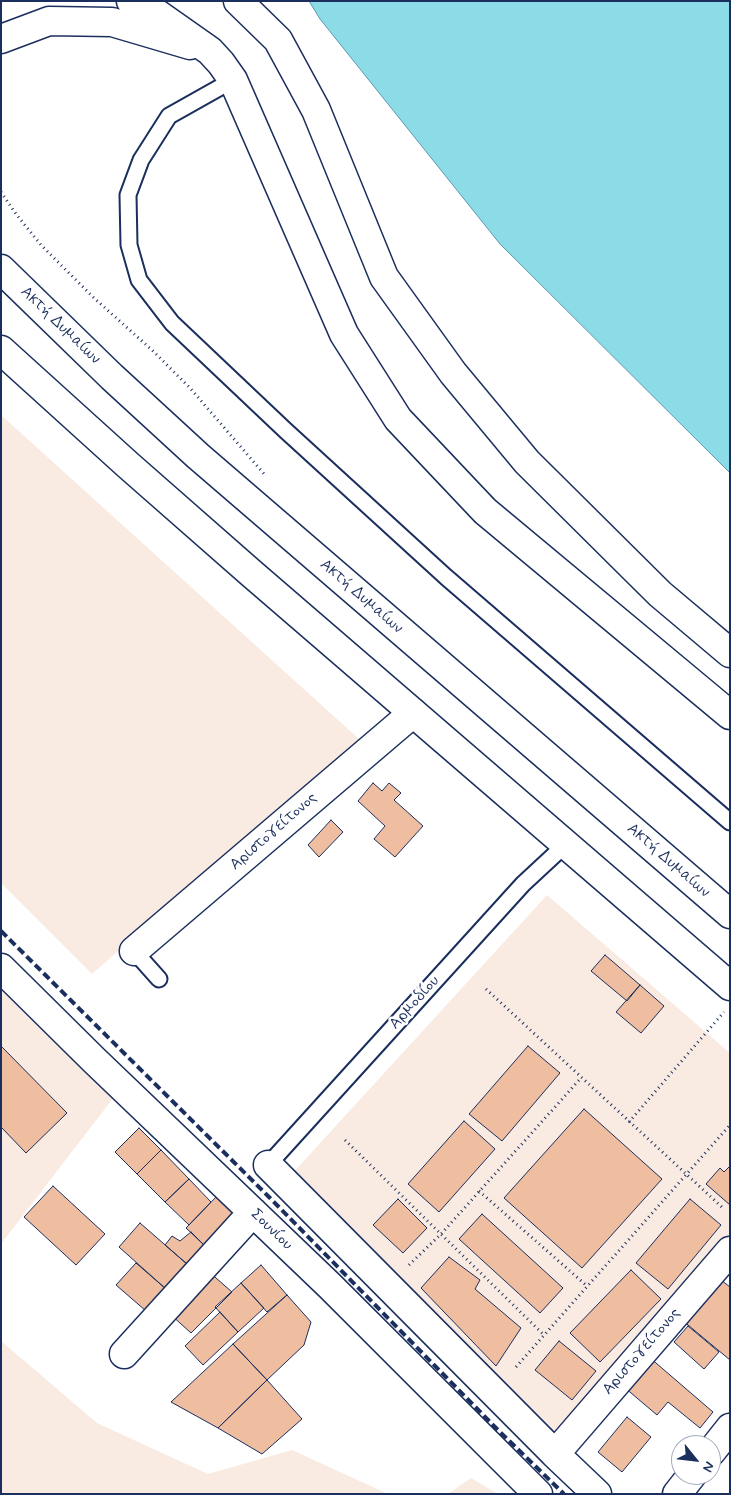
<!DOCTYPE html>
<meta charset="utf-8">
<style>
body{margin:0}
#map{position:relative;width:731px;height:1495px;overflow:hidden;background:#fff;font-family:Mynerve,sans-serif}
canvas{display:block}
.frame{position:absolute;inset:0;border:2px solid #1b2f5e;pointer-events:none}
.north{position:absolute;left:671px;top:1435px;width:50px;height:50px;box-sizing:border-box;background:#fff;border:1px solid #a4acbf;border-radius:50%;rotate:119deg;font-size:14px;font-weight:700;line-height:20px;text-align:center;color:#1b2f5e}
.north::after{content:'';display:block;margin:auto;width:18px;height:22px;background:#1b2f5e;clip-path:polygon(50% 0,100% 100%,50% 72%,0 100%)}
</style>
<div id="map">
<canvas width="731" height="1495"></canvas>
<div class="frame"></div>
<div class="north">N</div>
</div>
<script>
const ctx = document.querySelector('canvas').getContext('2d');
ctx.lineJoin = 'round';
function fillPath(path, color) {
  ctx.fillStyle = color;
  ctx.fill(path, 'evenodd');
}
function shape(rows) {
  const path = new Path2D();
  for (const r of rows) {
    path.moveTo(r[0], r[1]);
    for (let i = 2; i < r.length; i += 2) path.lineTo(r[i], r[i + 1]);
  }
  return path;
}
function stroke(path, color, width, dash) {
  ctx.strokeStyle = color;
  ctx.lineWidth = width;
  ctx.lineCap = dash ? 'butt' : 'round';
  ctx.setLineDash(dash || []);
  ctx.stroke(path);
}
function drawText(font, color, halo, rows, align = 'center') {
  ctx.font = font + ' Mynerve,sans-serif';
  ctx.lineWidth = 5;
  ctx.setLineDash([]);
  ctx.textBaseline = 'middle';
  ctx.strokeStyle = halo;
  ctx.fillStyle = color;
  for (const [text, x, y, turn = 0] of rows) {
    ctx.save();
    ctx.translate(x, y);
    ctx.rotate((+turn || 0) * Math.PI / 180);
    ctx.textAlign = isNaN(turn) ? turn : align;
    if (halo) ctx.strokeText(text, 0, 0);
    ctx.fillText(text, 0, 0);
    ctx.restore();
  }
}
fillPath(shape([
 [1,415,359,739,92,974,1,883],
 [547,895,730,1053,730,1236,551,1439,290,1176],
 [1,985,114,1097,1,1244],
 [1,1341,97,1423,208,1474,292,1450,388,1494,1,1494],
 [471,1478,498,1494,448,1494]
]), '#faebe2');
const water = shape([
 [309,1,730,1,730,473,500,244,320,19,309,1]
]);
fillPath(water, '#8bdce7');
stroke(water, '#5e97b0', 1);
const building = shape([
 [373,783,382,791,389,783,401,793,394,800,423,826,395,857,374,839,385,826,358,801,373,783],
 [331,820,343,832,319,857,308,845,331,820],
 [605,955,640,985,627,1001,591,971,605,955],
 [640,985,664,1006,641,1033,616,1012,640,985],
 [1,1046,67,1113,26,1153,1,1127,1,1046],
 [528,1046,560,1073,502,1141,469,1114,528,1046],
 [584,1109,662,1179,582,1268,504,1198,584,1109],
 [464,1121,495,1149,439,1212,408,1184,464,1121],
 [139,1128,161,1150,137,1174,115,1152,139,1128],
 [161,1150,189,1179,165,1202,137,1174,161,1150],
 [730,1166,730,1205,706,1184,720,1168,724,1172,730,1166],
 [189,1179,211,1202,189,1225,165,1202,189,1179],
 [53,1186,105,1234,76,1265,24,1217,53,1186],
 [220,1193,238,1211,205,1246,186,1228,220,1193],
 [398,1199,427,1228,403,1253,373,1225,398,1199],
 [690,1199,721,1225,668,1289,636,1263,690,1199],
 [482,1214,563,1288,540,1313,459,1239,482,1214],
 [140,1223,187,1264,166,1289,119,1247,140,1223],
 [191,1232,205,1246,187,1264,165,1245,172,1236,180,1241,191,1232],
 [449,1257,480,1280,475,1289,521,1328,496,1366,421,1288,449,1257],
 [136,1263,166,1289,146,1311,116,1285,136,1263],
 [261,1265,287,1295,267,1312,241,1283,261,1265],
 [631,1270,661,1299,600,1362,570,1333,631,1270],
 [208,1271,232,1292,191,1333,170,1314,208,1271],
 [717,1277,730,1287,730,1360,682,1320,717,1277],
 [241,1283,264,1308,238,1332,215,1307,241,1283],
 [287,1295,311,1322,304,1345,267,1380,233,1344,287,1295],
 [220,1312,238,1332,203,1365,185,1346,220,1312],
 [688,1326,719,1352,704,1369,674,1342,688,1326],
 [559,1341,596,1371,572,1400,535,1370,559,1341],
 [233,1344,267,1380,218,1428,171,1402,233,1344],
 [649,1357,713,1412,700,1428,668,1402,657,1415,624,1387,649,1357],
 [267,1380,302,1419,262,1454,218,1428,267,1380],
 [627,1417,651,1437,622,1472,598,1452,627,1417]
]);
fillPath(building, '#efbda0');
stroke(building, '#1b2f5e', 1);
const service = shape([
 [233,80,169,116,141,160,128,195,129,245,139,280,172,323,285,430,446,577,730,822],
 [134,951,159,979],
 [268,1165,523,884,565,845]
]);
const minor = shape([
 [134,951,413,713],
 [1,968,94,1060,330,1286,538,1494],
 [268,1165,555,1454,597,1494],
 [124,1354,253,1212],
 [711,1452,730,1428],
 [555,1454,730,1251],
 [677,1494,692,1475]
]);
const primary = shape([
 [131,1,156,13,210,51,221,63,233,80,344,334,398,419,485,511,730,715],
 [238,1,278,40,316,110,384,277,453,373,527,462,660,594,730,653],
 [1,39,49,21,112,22,190,45],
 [1,269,112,377,198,456,730,914],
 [1,350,128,465,251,573,730,986]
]);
stroke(service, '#1b2f5e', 19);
stroke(minor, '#1b2f5e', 31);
stroke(primary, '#1b2f5e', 31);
stroke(shape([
 [1,192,16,214,41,245,94,298,152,350,190,388,265,475],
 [486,989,724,1209],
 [629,1122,724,1012],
 [345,1140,544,1335],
 [479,1191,587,1286],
 [409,1265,442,1233,581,1078],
 [516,1367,730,1125]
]), '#1b2f5e', 3, [1, 4]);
stroke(service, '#fff', 15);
stroke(minor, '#fff', 28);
stroke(primary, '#fff', 28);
stroke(shape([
 [1,931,270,1198,497,1429,564,1494]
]), '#1b2f5e', 4, [8, 4]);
drawText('16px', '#1b2f5e', '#fff', [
 ["Ακτή Δυμαίων",60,326,44],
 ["Ακτή Δυμαίων",361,597,41],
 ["Αριστογείτονος",274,832,-41],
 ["Ακτή Δυμαίων",668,861,41],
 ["Αρμοδίου",415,1003,-48],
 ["Σουνίου",271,1230,44],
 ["Αριστογείτονος",642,1352,-49]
]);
</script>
